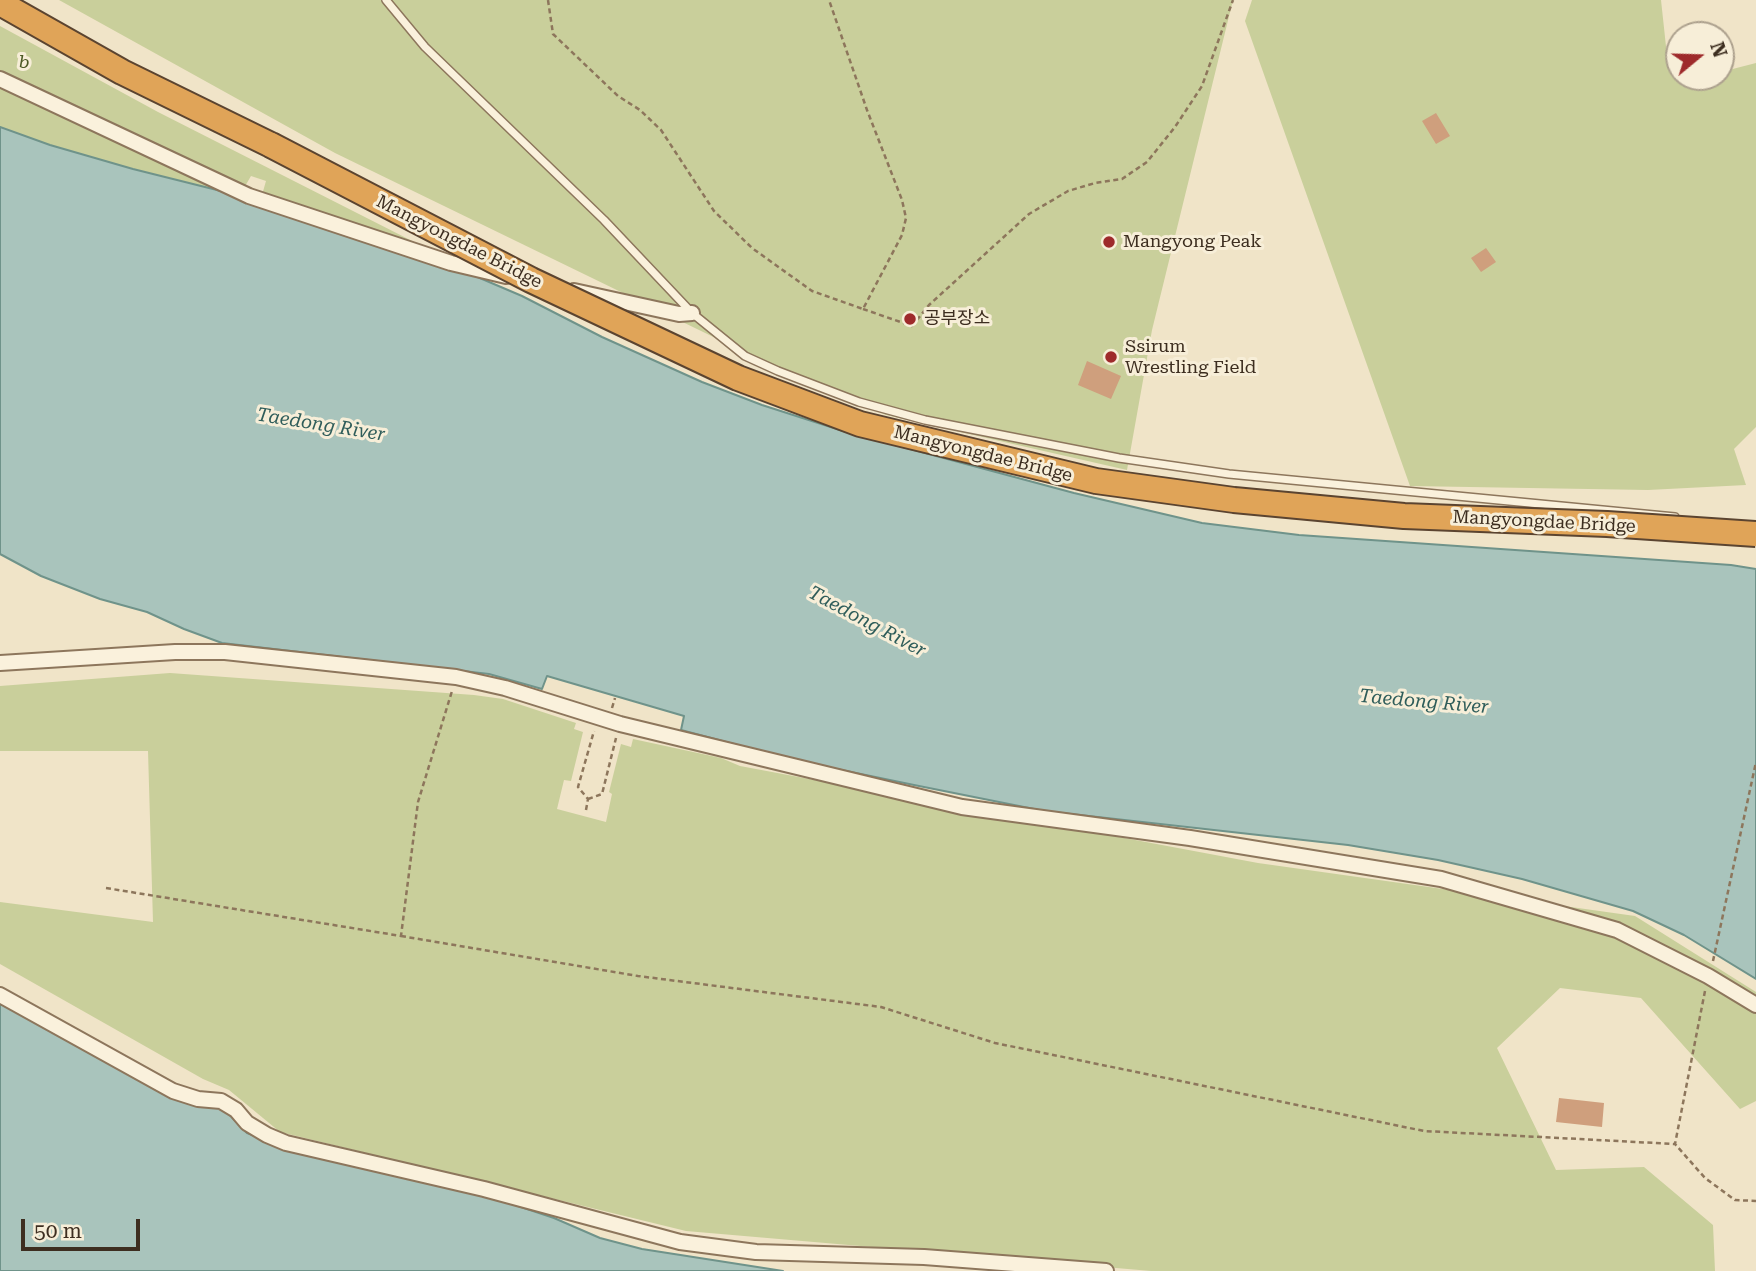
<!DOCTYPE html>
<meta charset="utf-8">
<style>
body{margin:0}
#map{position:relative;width:1756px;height:1271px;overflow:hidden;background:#f0e4c8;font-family:"Roboto Serif",serif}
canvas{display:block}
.north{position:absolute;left:1665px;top:21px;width:70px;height:70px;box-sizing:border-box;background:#f7eed8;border:2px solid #ada18e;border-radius:50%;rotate:71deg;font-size:19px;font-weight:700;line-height:28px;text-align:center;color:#3d2e20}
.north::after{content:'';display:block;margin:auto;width:24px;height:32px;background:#9e2a2b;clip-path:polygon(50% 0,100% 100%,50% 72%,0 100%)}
.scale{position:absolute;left:21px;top:1219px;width:119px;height:32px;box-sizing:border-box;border:4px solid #3d2e20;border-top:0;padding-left:9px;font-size:21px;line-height:24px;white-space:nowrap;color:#3d2e20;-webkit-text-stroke:5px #f7eed8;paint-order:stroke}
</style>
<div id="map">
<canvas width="1756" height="1271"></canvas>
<div class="north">N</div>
<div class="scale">50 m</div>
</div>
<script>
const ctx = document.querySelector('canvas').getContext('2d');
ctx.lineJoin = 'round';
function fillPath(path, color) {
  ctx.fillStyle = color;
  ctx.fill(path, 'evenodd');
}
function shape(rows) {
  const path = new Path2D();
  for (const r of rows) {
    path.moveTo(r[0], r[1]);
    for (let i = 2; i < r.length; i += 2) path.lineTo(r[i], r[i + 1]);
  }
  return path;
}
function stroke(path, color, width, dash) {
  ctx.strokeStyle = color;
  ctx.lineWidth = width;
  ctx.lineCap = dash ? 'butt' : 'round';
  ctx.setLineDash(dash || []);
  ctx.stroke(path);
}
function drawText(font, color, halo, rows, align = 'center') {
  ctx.font = font + ' "Roboto Serif","Noto Sans KR",serif';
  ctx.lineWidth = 6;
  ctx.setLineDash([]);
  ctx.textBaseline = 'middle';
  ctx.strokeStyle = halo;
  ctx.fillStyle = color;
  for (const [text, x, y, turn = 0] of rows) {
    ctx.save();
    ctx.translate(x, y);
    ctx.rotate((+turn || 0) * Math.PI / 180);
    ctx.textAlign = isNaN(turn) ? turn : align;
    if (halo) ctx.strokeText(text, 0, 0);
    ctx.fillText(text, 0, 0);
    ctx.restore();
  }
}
fillPath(shape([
 [59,0,1233,0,1152,330,1127,470,886,415,734,347,335,153],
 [1252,0,1661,0,1668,65,1679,71,1679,77,1695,79,1721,77,1721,72,1756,63,1756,427,1734,449,1746,485,1648,490,1410,486,1245,21],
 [0,26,158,112,420,245,416,249,262,195,266,181,251,176,244,188,0,74],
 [0,86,144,154,217,190,133,169,50,145,0,127],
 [170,673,474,695,503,699,576,723,574,729,583,732,571,781,564,780,557,809,606,822,612,794,609,792,621,744,631,747,633,739,721,758,740,766,1258,863,1635,916,1756,992,1756,1101,1740,1109,1641,998,1560,988,1497,1048,1556,1170,1644,1167,1713,1225,1715,1271,1151,1271,686,1231,280,1132,229,1090,203,1079,0,964,0,902,153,922,148,751,0,751,0,686]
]), '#c9cf9b');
const water = shape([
 [0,127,50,145,133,169,217,190,289,211,461,270,522,296,602,337,702,382,762,405,843,431,1074,493,1202,523,1299,535,1731,565,1756,569,1756,979,1684,935,1633,911,1522,879,1438,860,1348,845,1044,811,914,785,798,761,681,730,684,716,547,676,542,689,489,674,222,643,184,629,147,612,100,599,41,576,0,554,0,127],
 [0,1000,222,1107,247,1133,277,1144,497,1199,554,1218,600,1238,642,1249,783,1271,0,1271,0,1000]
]);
fillPath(water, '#a9c4bc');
stroke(water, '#6f938a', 2);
fillPath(shape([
 [1436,113,1450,136,1436,144,1422,121],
 [1486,248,1496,262,1481,272,1471,258],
 [1087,361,1121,376,1111,399,1078,385],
 [1559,1098,1604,1103,1602,1127,1556,1122]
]), '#cf9f7d');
const lane = shape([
 [386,0,425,47,604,220,692,313,745,356,778,371,859,402,925,420,1119,458,1229,474,1675,517]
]);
const street = shape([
 [0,79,249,196,451,263,506,276],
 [574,291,679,314,692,313],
 [0,663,175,652,225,652,456,677,505,688,620,724,962,807,1190,838,1441,879,1617,930,1708,976,1756,1005],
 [0,995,173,1091,198,1099,221,1101,236,1110,247,1123,267,1135,286,1143,484,1189,680,1242,756,1252,924,1257,1106,1271]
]);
const highway = shape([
 [0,3,122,72,271,145]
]);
stroke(lane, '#8d765c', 10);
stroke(street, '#8d765c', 18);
stroke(highway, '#5b4430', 28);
stroke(shape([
 [548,0,553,34,618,96,640,110,661,130,714,211,752,248,812,291,863,309,902,235,906,218,902,200,867,110,829,0],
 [863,309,912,326,929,305,1029,214,1068,191,1095,183,1122,179,1147,162,1175,127,1202,86,1233,0],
 [612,708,615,698],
 [588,799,602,794,616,738],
 [586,810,588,799,578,787,594,731],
 [106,888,401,936,418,802,452,691],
 [401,936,638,976,881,1007,995,1043,1424,1131,1675,1144],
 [1713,961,1756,762],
 [1705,991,1675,1144,1705,1178,1735,1200,1756,1201]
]), '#8d765c', 2.5, [5, 3.5]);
stroke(lane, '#faf1dc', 7);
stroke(street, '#faf1dc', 14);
stroke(highway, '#e0a458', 24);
const highwayBridge = shape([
 [271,145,531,280,738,378,860,424,1096,481,1234,500,1404,516,1607,524,1756,534]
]);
stroke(highwayBridge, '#5b4430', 28, []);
stroke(highwayBridge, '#e0a458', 24);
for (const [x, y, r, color] of [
 [1109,242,7,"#9e2a2b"],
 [910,319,7,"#9e2a2b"],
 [1111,357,7,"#9e2a2b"]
]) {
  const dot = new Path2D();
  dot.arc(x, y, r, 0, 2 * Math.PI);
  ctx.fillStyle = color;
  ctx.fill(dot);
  stroke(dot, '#f7eed8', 2.5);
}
drawText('italic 18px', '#4d5a26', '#f7eed8', [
 ["b",24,63]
]);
drawText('18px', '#3d2e20', '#f7eed8', [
 ["Mangyongdae Bridge",459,242,27],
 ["Mangyongdae Bridge",983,454,14],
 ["Mangyongdae Bridge",1544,522,3]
]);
drawText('18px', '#3d2e20', '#f7eed8', [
 ["Mangyong Peak",1123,242],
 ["공부장소",924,319],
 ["Ssirum",1125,347],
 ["Wrestling Field",1125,368]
], 'left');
drawText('italic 19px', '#2f5d5a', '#f7eed8', [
 ["Taedong River",321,425,9],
 ["Taedong River",867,622,28],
 ["Taedong River",1424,702,5]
]);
</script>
